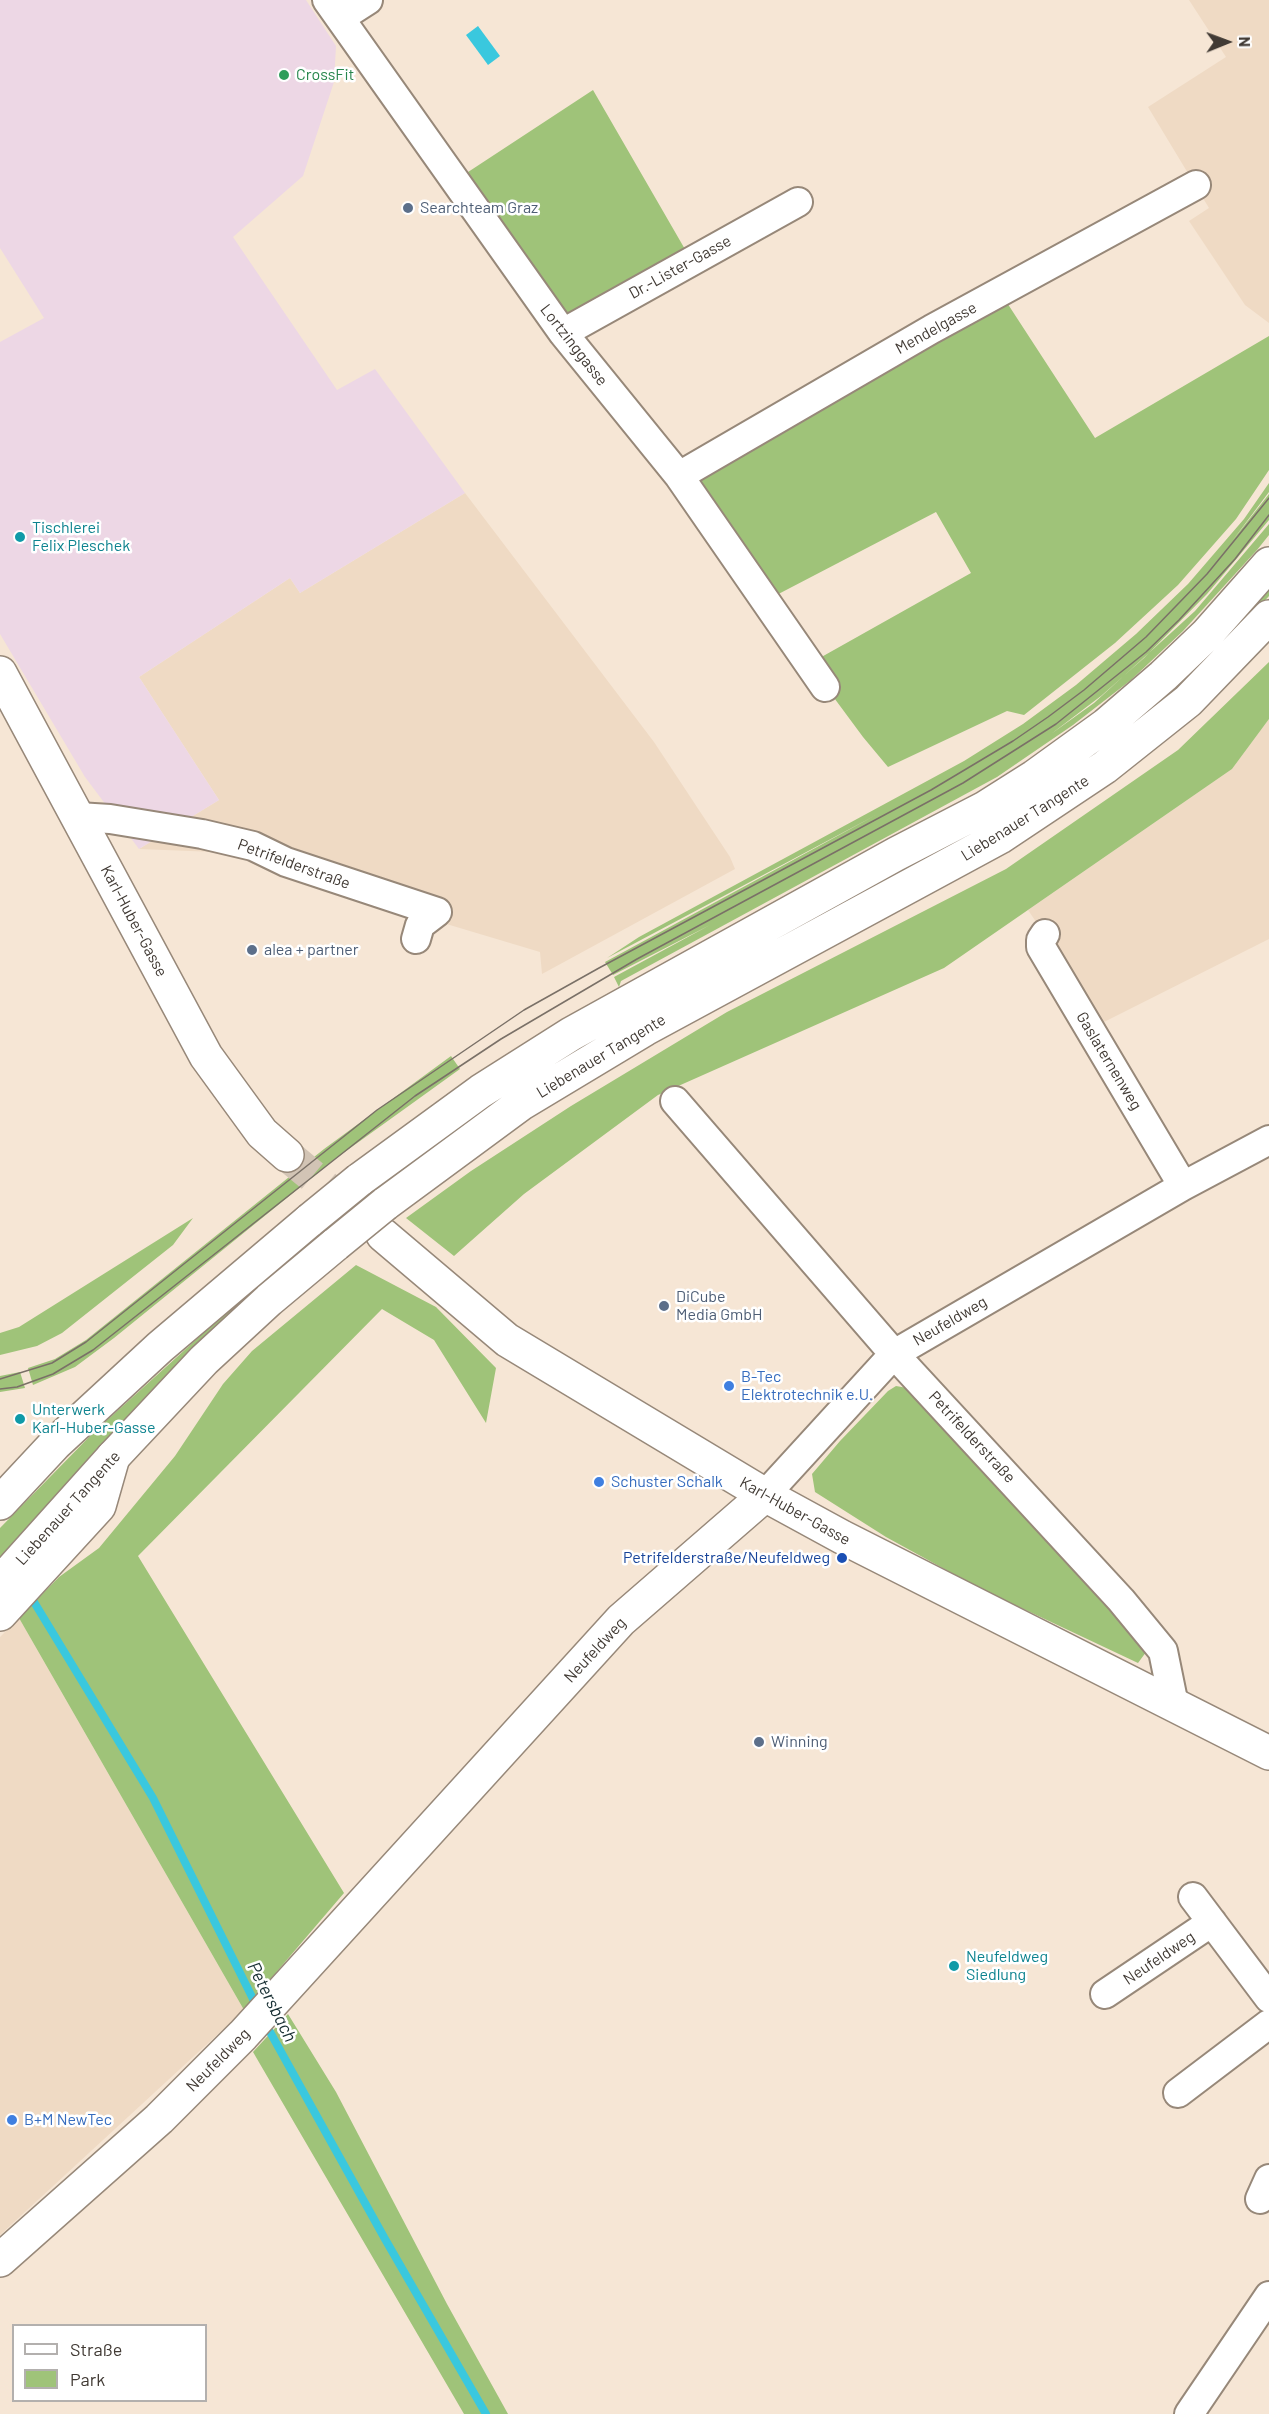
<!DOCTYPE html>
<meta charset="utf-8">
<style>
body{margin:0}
#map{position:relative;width:1269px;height:2414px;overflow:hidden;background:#f6e6d5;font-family:Barlow,sans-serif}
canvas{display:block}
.legend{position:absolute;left:12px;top:2324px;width:195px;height:78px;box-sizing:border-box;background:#fff;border:2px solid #b3b0ae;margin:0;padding:8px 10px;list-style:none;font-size:18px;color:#413a34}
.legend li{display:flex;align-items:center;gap:12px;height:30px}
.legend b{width:30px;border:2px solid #b3b0ae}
.north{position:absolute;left:1197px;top:12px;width:60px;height:60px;-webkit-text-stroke:4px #fff;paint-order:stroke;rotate:89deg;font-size:16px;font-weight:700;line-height:24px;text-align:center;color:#413a34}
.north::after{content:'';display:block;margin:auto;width:21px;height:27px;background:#413a34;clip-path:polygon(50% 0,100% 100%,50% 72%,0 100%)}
</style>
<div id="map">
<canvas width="1269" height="2414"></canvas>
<ul class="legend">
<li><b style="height:8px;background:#fff"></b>Straße</li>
<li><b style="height:16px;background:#9fc379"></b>Park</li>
</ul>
<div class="north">N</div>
</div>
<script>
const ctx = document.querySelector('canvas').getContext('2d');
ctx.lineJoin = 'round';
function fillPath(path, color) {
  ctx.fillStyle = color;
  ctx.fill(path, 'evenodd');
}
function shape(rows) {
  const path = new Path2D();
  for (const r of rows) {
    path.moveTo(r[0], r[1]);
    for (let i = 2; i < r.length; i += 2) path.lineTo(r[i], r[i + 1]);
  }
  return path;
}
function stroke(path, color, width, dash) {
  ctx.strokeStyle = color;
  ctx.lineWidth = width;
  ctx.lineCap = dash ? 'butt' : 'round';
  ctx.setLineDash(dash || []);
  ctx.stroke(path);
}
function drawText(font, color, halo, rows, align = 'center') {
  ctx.font = font + ' Barlow,sans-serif';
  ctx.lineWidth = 5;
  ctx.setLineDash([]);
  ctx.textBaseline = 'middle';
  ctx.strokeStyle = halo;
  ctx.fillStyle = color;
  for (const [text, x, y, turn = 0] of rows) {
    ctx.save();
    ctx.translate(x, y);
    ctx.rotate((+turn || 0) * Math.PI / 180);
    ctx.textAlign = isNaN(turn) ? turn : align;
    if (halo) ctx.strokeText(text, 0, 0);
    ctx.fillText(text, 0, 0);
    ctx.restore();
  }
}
fillPath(shape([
 [1189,0,1269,0,1269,323,1245,305,1189,221,1209,208,1148,107,1226,57],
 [465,493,654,742,730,857,735,869,542,974,540,952,363,899,241,853,139,849,219,800,139,677,290,578,300,593],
 [1269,719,1269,939,1104,1022,1028,910,1232,769],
 [19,1618,244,2010,0,2235,0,1637]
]), '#efdac4');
fillPath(shape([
 [0,0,306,0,336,46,334,82,303,176,233,237,337,390,375,369,465,493,300,593,290,578,139,677,219,800,139,849,85,777,0,634,0,342,44,318,0,248]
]), '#edd7e5');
fillPath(shape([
 [593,90,686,251,581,314,561,317,462,176],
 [1000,292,1095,438,1269,336,1269,470,1236,519,1178,585,1115,643,1024,715,1007,711,888,767,863,737,809,664,971,573,936,512,765,601,679,476],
 [1269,483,1269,492,1232,541,1269,494,1269,520,1207,594,1144,658,1101,696,1051,734,1094,703,1195,611,1269,524,1269,535,1257,550,1183,631,1131,680,1073,725,997,777,621,981,619,987,614,977,710,925,613,975,605,962,876,815,607,958,639,937,964,761,1023,724,1076,685,1136,634,1188,584,1244,519],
 [1269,587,1269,596,1215,655,1155,712,1108,748,991,826,503,1100,0,1566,0,1528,94,1432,271,1272,401,1162,560,1054,884,877],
 [1269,662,1269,719,1232,769,944,968,658,1095,524,1194,454,1256,406,1218,471,1171,571,1106,727,1012,1006,869,1178,750],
 [451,1056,460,1069,335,1159,114,1338,75,1367,33,1385,28,1368,55,1359,86,1340,324,1149],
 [193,1218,173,1245,62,1333,37,1346,0,1355,0,1333,19,1327],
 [356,1265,436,1307,496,1368,486,1423,434,1340,382,1309,138,1556,344,1893,244,2010,19,1618,59,1577,99,1548,175,1456,223,1384,252,1351],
 [20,1372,25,1388,0,1392,0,1376],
 [896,1386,913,1389,1152,1644,1138,1663,979,1588,886,1537,815,1492,812,1474,840,1441,888,1391],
 [288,2014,336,2092,447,2304,508,2414,464,2414,253,2052]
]), '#9fc379');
fillPath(shape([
 [478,26,500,56,488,65,466,35]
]), '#3ac8de');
stroke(shape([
 [34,1602,153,1798,257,2007],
 [265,2023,385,2239,486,2414]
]), '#3ac8de', 8);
stroke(shape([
 [287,1155,383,1235]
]), '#d2c4b5', 33, [33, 16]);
const minor = shape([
 [327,0,563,333,679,476,825,687],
 [340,18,368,0],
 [563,333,798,202],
 [679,476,932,329,1196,185],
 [78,817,110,819,202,834,253,846,286,862,437,912,420,925,416,939],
 [1045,934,1041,940,1041,947,1183,1186],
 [675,1101,894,1354,1121,1600,1163,1651,1174,1705],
 [765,1495,894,1354,1183,1186,1269,1140],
 [1193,1897,1269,1998],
 [1105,1994,1212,1922],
 [1178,2093,1269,2024],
 [1260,2199,1269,2179],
 [1189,2414,1269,2296]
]);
const tertiary = shape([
 [0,2260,159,2119,243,2035,621,1620,765,1495]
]);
const secondary = shape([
 [0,673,206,1056,262,1133,287,1155],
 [383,1235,507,1340,765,1495,842,1537,1269,1753]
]);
const primary = shape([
 [359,1180,481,1091,571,1034,896,854,985,808,1034,777,1106,725,1163,676,1207,634,1269,564],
 [385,1204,522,1103,645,1029,1000,837,1105,767,1188,701,1269,617],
 [0,1503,55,1444,160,1347,310,1220],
 [0,1583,113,1457,204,1360,269,1300,336,1244]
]);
const motorway = shape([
 [0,1614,99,1506,113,1457]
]);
stroke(minor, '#978879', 32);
stroke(tertiary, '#978879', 36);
stroke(secondary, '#978879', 36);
stroke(primary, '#978879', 36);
stroke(motorway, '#978879', 36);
stroke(minor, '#fff', 28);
stroke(tertiary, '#fff', 33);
stroke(secondary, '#fff', 33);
stroke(primary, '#fff', 33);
stroke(motorway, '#fff', 33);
stroke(shape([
 [0,1379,52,1363,86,1342,377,1110,524,1010,599,968,931,790,1013,741,1048,717,1084,690,1146,637,1207,574,1269,498],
 [0,1389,17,1387,53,1374,93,1350,415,1096,501,1039,637,959,963,783,1056,724,1146,652,1179,620,1235,559,1269,515]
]), '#7a7067', 1.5);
const primaryBridge = shape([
 [310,1220,359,1180],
 [336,1244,385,1204]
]);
stroke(primaryBridge, '#978879', 36, []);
stroke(primaryBridge, '#fff', 33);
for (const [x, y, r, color] of [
 [284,75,6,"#2e9e5b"],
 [408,208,6,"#5c6f8a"],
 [20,537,6,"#0f9aa8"],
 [252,950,6,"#5c6f8a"],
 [664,1306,6,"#5c6f8a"],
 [729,1386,6,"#3f7fe0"],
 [20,1419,6,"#0f9aa8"],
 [599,1482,6,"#3f7fe0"],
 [842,1558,6,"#1a4fb4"],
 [759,1742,6,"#5c6f8a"],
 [954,1966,6,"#0f9aa8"],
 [12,2120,6,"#3f7fe0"]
]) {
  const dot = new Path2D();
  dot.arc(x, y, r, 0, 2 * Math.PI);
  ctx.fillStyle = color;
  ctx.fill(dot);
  stroke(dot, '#fff', 2);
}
drawText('16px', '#27864d', '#fff', [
 ["CrossFit",296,75]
], 'left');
drawText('16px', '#4e5e75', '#fff', [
 ["Searchteam Graz",420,208],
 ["alea + partner",264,950],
 ["DiCube",676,1297],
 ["Media GmbH",676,1315],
 ["Winning",771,1742]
], 'left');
drawText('16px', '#413a34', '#fff', [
 ["Dr.-Lister-Gasse",680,267,-29],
 ["Mendelgasse",936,328,-29],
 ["Lortzinggasse",574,345,52],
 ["Liebenauer Tangente",1025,818,-32],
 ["Petrifelderstraße",294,864,20],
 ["Karl-Huber-Gasse",134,921,62],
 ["Liebenauer Tangente",601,1056,-31],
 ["Gaslaternenweg",1109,1061,59],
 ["Neufeldweg",950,1321,-30],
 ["Petrifelderstraße",972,1437,47],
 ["Liebenauer Tangente",68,1508,-48],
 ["Karl-Huber-Gasse",795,1511,29],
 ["Neufeldweg",595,1650,-47],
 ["Neufeldweg",1159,1958,-34],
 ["Neufeldweg",218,2060,-45]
]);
drawText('16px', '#0d838f', '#fff', [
 ["Tischlerei",32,528],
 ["Felix Pleschek",32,546],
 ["Unterwerk",32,1410],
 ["Karl-Huber-Gasse",32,1428],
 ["Neufeldweg",966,1957],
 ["Siedlung",966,1975]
], 'left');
drawText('16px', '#366cbe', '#fff', [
 ["B-Tec",741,1377],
 ["Elektrotechnik e.U.",741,1395],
 ["Schuster Schalk",611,1482],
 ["B+M NewTec",24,2120]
], 'left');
drawText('16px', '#164399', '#fff', [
 ["Petrifelderstraße/Neufeldweg",830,1558]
], 'right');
drawText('italic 18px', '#182f33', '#fff', [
 ["Petersbach",272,2002,63]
]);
</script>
